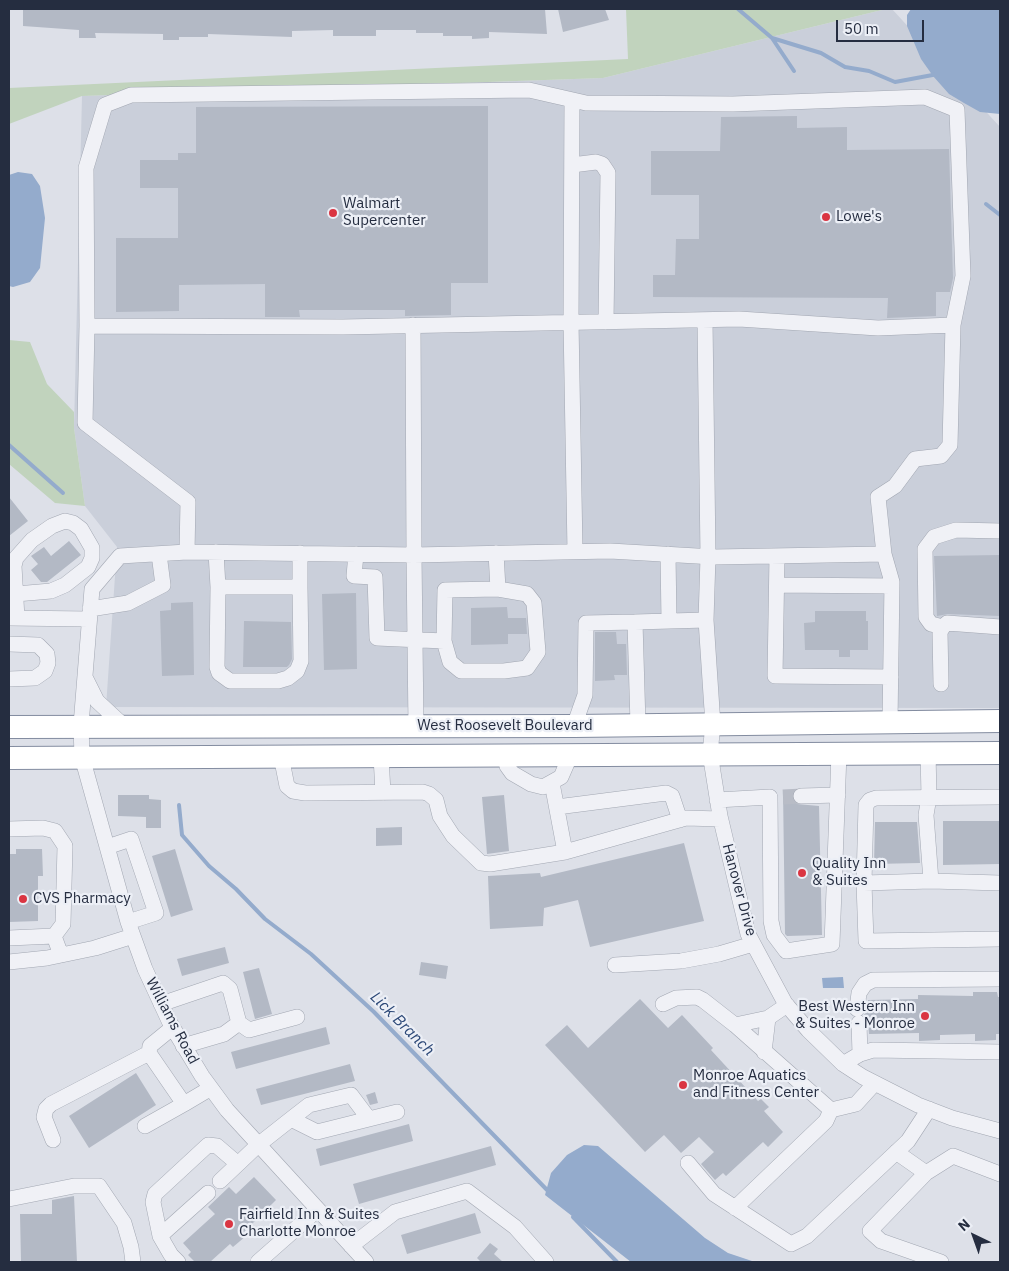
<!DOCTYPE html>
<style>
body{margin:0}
#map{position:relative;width:1009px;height:1271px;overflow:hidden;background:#dde0e8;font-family:"IBM Plex Sans",sans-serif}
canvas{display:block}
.frame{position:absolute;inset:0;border:10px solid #252d40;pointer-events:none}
.north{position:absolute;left:949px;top:1211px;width:50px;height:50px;-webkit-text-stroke:4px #eceff6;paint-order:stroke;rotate:318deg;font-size:14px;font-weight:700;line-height:20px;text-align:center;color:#252d40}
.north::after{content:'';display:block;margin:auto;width:18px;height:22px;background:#252d40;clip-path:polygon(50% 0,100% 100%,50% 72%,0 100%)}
.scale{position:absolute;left:836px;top:20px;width:88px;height:22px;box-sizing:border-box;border:2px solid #252d40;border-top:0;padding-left:6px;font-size:15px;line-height:18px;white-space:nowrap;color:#252d40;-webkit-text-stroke:4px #eceff6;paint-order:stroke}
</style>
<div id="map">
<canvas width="1009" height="1271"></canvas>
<div class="frame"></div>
<div class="north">N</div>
<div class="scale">50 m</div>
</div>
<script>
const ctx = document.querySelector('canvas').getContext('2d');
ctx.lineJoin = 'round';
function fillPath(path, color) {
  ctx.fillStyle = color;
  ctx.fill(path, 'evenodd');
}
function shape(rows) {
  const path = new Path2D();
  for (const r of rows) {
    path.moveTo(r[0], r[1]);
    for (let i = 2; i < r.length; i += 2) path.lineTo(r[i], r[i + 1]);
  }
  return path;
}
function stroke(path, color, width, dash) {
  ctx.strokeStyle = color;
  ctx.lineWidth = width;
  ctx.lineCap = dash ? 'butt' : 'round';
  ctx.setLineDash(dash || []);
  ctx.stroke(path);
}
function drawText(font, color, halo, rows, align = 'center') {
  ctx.font = font + ' "IBM Plex Sans",sans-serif';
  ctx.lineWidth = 4.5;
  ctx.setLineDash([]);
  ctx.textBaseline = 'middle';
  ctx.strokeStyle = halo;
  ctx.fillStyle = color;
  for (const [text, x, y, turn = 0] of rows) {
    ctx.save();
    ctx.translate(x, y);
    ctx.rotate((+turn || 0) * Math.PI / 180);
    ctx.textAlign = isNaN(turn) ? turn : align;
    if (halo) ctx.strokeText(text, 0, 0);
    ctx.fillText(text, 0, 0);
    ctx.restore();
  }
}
fillPath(shape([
 [886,9,892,9,1000,127,1000,708,106,707,117,547,85,506,74,428,82,96,603,78]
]), '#cacfda');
fillPath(shape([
 [626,9,886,9,603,78,82,96,9,124,9,88,628,59],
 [9,340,30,342,47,384,74,412,74,428,85,506,55,503,9,464]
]), '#c1d3bd');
fillPath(shape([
 [911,9,1000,9,1000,114,980,112,964,103,949,94,933,76,921,59,907,26,907,15],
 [18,172,32,174,40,186,45,218,40,268,30,282,13,287,9,286,9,175],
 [843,977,844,988,823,988,822,978],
 [584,1145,598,1146,705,1238,728,1253,755,1262,631,1262,545,1195,551,1173,567,1155]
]), '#94abcc');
stroke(shape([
 [738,9,772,38,794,71],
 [772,38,821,53,845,67,869,71,895,82,938,74],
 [986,204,1000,215],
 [9,445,63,493],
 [179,805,182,835,209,866,236,889,265,919,311,954,374,1012,549,1192],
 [573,1217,617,1262]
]), '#94abcc', 4);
fillPath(shape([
 [23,9,545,9,547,34,489,32,489,38,472,39,472,36,443,36,443,33,416,33,416,30,376,30,376,36,333,36,333,30,292,31,292,37,208,34,208,37,179,37,179,40,163,40,163,34,95,33,96,38,79,38,79,30,23,26],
 [558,9,605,9,609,20,563,32],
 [488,106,488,283,451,283,451,315,405,316,405,310,299,310,300,317,265,317,265,284,179,285,179,311,116,312,116,238,178,238,178,188,140,188,140,160,178,160,178,153,196,153,196,107],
 [797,116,797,128,847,127,847,150,949,149,953,278,950,292,936,292,936,316,887,318,888,298,653,297,653,275,675,275,676,239,699,239,699,195,651,195,651,151,720,151,721,117],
 [9,497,28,521,9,536],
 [69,541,81,555,47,582,41,582,31,570,38,564,31,556,44,547,51,556],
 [1000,555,1000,616,948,614,937,616,934,556],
 [356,593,357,669,324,670,322,594],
 [193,602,194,675,162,676,160,611,171,610,171,603],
 [507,607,508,618,526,618,527,634,508,634,508,644,471,645,471,608],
 [815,611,866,611,866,621,868,621,868,650,850,650,850,657,839,657,839,650,805,650,804,623,815,622],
 [244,621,291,622,292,659,289,665,287,667,243,667],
 [595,632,616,632,617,644,626,644,627,675,614,675,615,680,595,681],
 [783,790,794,790,792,797,797,804,819,806,822,935,787,936,785,934],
 [118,795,149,795,149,799,161,800,161,828,146,828,146,817,118,816],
 [504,795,509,851,487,854,482,797],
 [943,821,1000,821,1000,864,943,865],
 [875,822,917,822,920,863,874,864],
 [402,827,402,845,376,846,376,828],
 [684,843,704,921,590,947,578,900,544,908,543,926,490,929,488,876,540,873,541,877],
 [16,849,42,849,43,876,38,876,38,921,9,922,9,854,16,854],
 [175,849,193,910,171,917,152,856],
 [225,947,229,963,182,976,177,959],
 [421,962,448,966,446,979,419,975],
 [259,968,272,1014,255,1019,243,972],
 [973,992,997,992,998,997,1000,997,1000,1034,996,1034,996,1040,975,1041,975,1034,940,1035,940,1040,919,1041,919,1033,869,1034,868,1022,864,1015,868,1009,868,1000,918,999,918,995,973,996],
 [640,999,668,1028,682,1015,713,1048,711,1050,758,1101,761,1099,769,1107,764,1111,783,1132,768,1147,763,1142,726,1176,723,1173,715,1180,701,1164,714,1152,699,1137,681,1153,664,1135,645,1152,545,1045,567,1025,588,1048],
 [326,1027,330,1044,236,1069,231,1052],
 [350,1064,355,1081,261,1105,256,1089],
 [136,1073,156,1105,89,1148,69,1116],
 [375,1092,378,1103,370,1105,366,1095],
 [409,1124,413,1141,320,1166,316,1149],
 [491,1146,496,1165,359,1204,353,1184],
 [254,1177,276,1200,243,1233,246,1236,233,1247,230,1244,210,1262,195,1262,188,1255,191,1252,183,1243,215,1214,208,1207,229,1187,236,1194],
 [74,1196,77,1262,21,1262,20,1214,52,1214,52,1200],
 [475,1213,481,1233,407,1254,401,1235],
 [490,1243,498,1249,494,1254,503,1262,481,1262,477,1258]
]), '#b3b9c5');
stroke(shape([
 [783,797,801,796]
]), '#b8bcc6', 15, [15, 8]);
const minor = shape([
 [572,100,571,322,575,551],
 [572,165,596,162,602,164,608,173,606,322],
 [87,326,86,168,105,105,131,95,529,90,586,103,733,104,925,97,957,110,963,276,953,325],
 [187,552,414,555,413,325],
 [216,552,218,587,300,587,300,553],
 [356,554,354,576,375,577,377,638,444,641,445,590,498,589,496,553],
 [668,554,669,621],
 [884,554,892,582,890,723],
 [777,556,775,676,891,677],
 [777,585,892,586],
 [218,587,217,667,219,673,230,681,278,681,288,678,297,671,301,661,300,587],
 [16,594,51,591,65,585,88,567,92,558,92,548,81,529,73,523,65,521,52,526,32,540,16,558,14,566,17,618],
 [90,609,128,603,163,585,159,554],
 [9,618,89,619],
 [706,620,713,725,710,753,720,816,748,934,785,1003,808,1030,843,1064,863,1077,918,1105,952,1118,1000,1131],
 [943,627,931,624,926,617,925,549,934,537,956,530,1000,531],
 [444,641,450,662,461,671,504,671,527,668,538,652,534,603,527,594,498,589],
 [9,644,38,645,47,654,48,663,45,671,35,678,9,679],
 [85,677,97,701,124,726],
 [941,684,940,632,943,627,947,623,1000,627],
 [638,725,635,622,706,620,708,557,705,320],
 [574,726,585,695,586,623,635,622],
 [928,752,929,797,926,815,931,881,864,883,866,941,1000,939],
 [506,755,507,766,512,773,531,784,543,787,561,777,571,754],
 [281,756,287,786,293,791,305,793,423,792,429,794,436,800,440,816,453,836,481,863,490,864,565,852],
 [381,756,383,793],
 [552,783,565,852,686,818,720,819],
 [801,796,838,795],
 [717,800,770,797,771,921,774,935,786,951,832,944,839,753],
 [557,807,666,793,672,796,680,820],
 [9,829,43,828,55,831,65,846,63,924,54,936,61,955],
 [107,847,131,839,156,913,128,922],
 [931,881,1000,883],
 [864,883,866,805,870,800,876,798,1000,797],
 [9,938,54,936],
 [9,962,47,958,95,948,133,936],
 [615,965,681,961,719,954,753,944],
 [161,1004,223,983,230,989,239,1023,224,1034,183,1046],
 [663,1004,676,998,697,997,703,1000,735,1025,831,1110],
 [857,1009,859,993,865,984,873,980,1000,979],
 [239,1023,249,1030,297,1017],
 [859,1023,860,1054],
 [735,1025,768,1018,787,1005],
 [172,1028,150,1046,149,1053,184,1104,211,1088],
 [764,1052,768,1018],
 [843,1064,860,1054,873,1050,1000,1052],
 [369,1119,397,1112],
 [145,1126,184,1104],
 [53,1140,44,1117,46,1109,51,1104,149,1053],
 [896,1152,926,1173,953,1156,1000,1174],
 [688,1163,714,1194,791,1244,807,1236,908,1141,929,1109],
 [926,1173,870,1231,881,1241,941,1262],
 [220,1181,238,1164],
 [9,1199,74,1186,99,1186,124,1223,131,1247,133,1262],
 [735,1208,826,1121,831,1110,856,1104,875,1083],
 [160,1236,208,1193],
 [351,1246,395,1212,467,1191,515,1227,546,1262],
 [178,1262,171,1255,160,1236,153,1202,155,1194,208,1145,217,1146,238,1164,258,1145,291,1119,309,1105,351,1095,369,1119,317,1132,291,1119],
 [258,1262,317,1210],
 [366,1262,227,1110,202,1076,170,1023,145,969,128,922,82,757,81,725,92,589,120,556,187,552,188,502,85,423,87,326,343,327,739,319,878,328,953,325,950,445,941,456,915,459,895,486,878,497,884,554,714,557,610,551,414,555,416,727]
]);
const highway = shape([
 [9,727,574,726,1000,721],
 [9,758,1000,753]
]);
stroke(minor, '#a2a7b2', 16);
stroke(highway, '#838ca0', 24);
stroke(minor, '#f0f1f6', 15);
stroke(highway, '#fff', 22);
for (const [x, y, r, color] of [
 [333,213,5,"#da3542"],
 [826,217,5,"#da3542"],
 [802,873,5,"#da3542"],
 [23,899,5,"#da3542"],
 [925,1016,5,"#da3542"],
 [683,1085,5,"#da3542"],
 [229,1224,5,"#da3542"]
]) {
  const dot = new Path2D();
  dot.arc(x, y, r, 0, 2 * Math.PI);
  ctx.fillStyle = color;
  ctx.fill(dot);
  stroke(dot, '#eceff6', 2);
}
drawText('15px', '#252d40', '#eceff6', [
 ["Walmart",343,204],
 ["Supercenter",343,221],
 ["Lowe's",836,217],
 ["Quality Inn",812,864],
 ["& Suites",812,881],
 ["CVS Pharmacy",33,899],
 ["Best Western Inn",915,1007,"right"],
 ["& Suites - Monroe",915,1024,"right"],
 ["Monroe Aquatics",693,1076],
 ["and Fitness Center",693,1093],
 ["Fairfield Inn & Suites",239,1215],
 ["Charlotte Monroe",239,1232]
], 'left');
drawText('15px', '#252d40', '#eceff6', [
 ["West Roosevelt Boulevard",505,726],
 ["Hanover Drive",739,890,75],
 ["Williams Road",172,1021,62]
]);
drawText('italic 16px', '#2c4877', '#eceff6', [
 ["Lick Branch",402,1024,45]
]);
</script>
